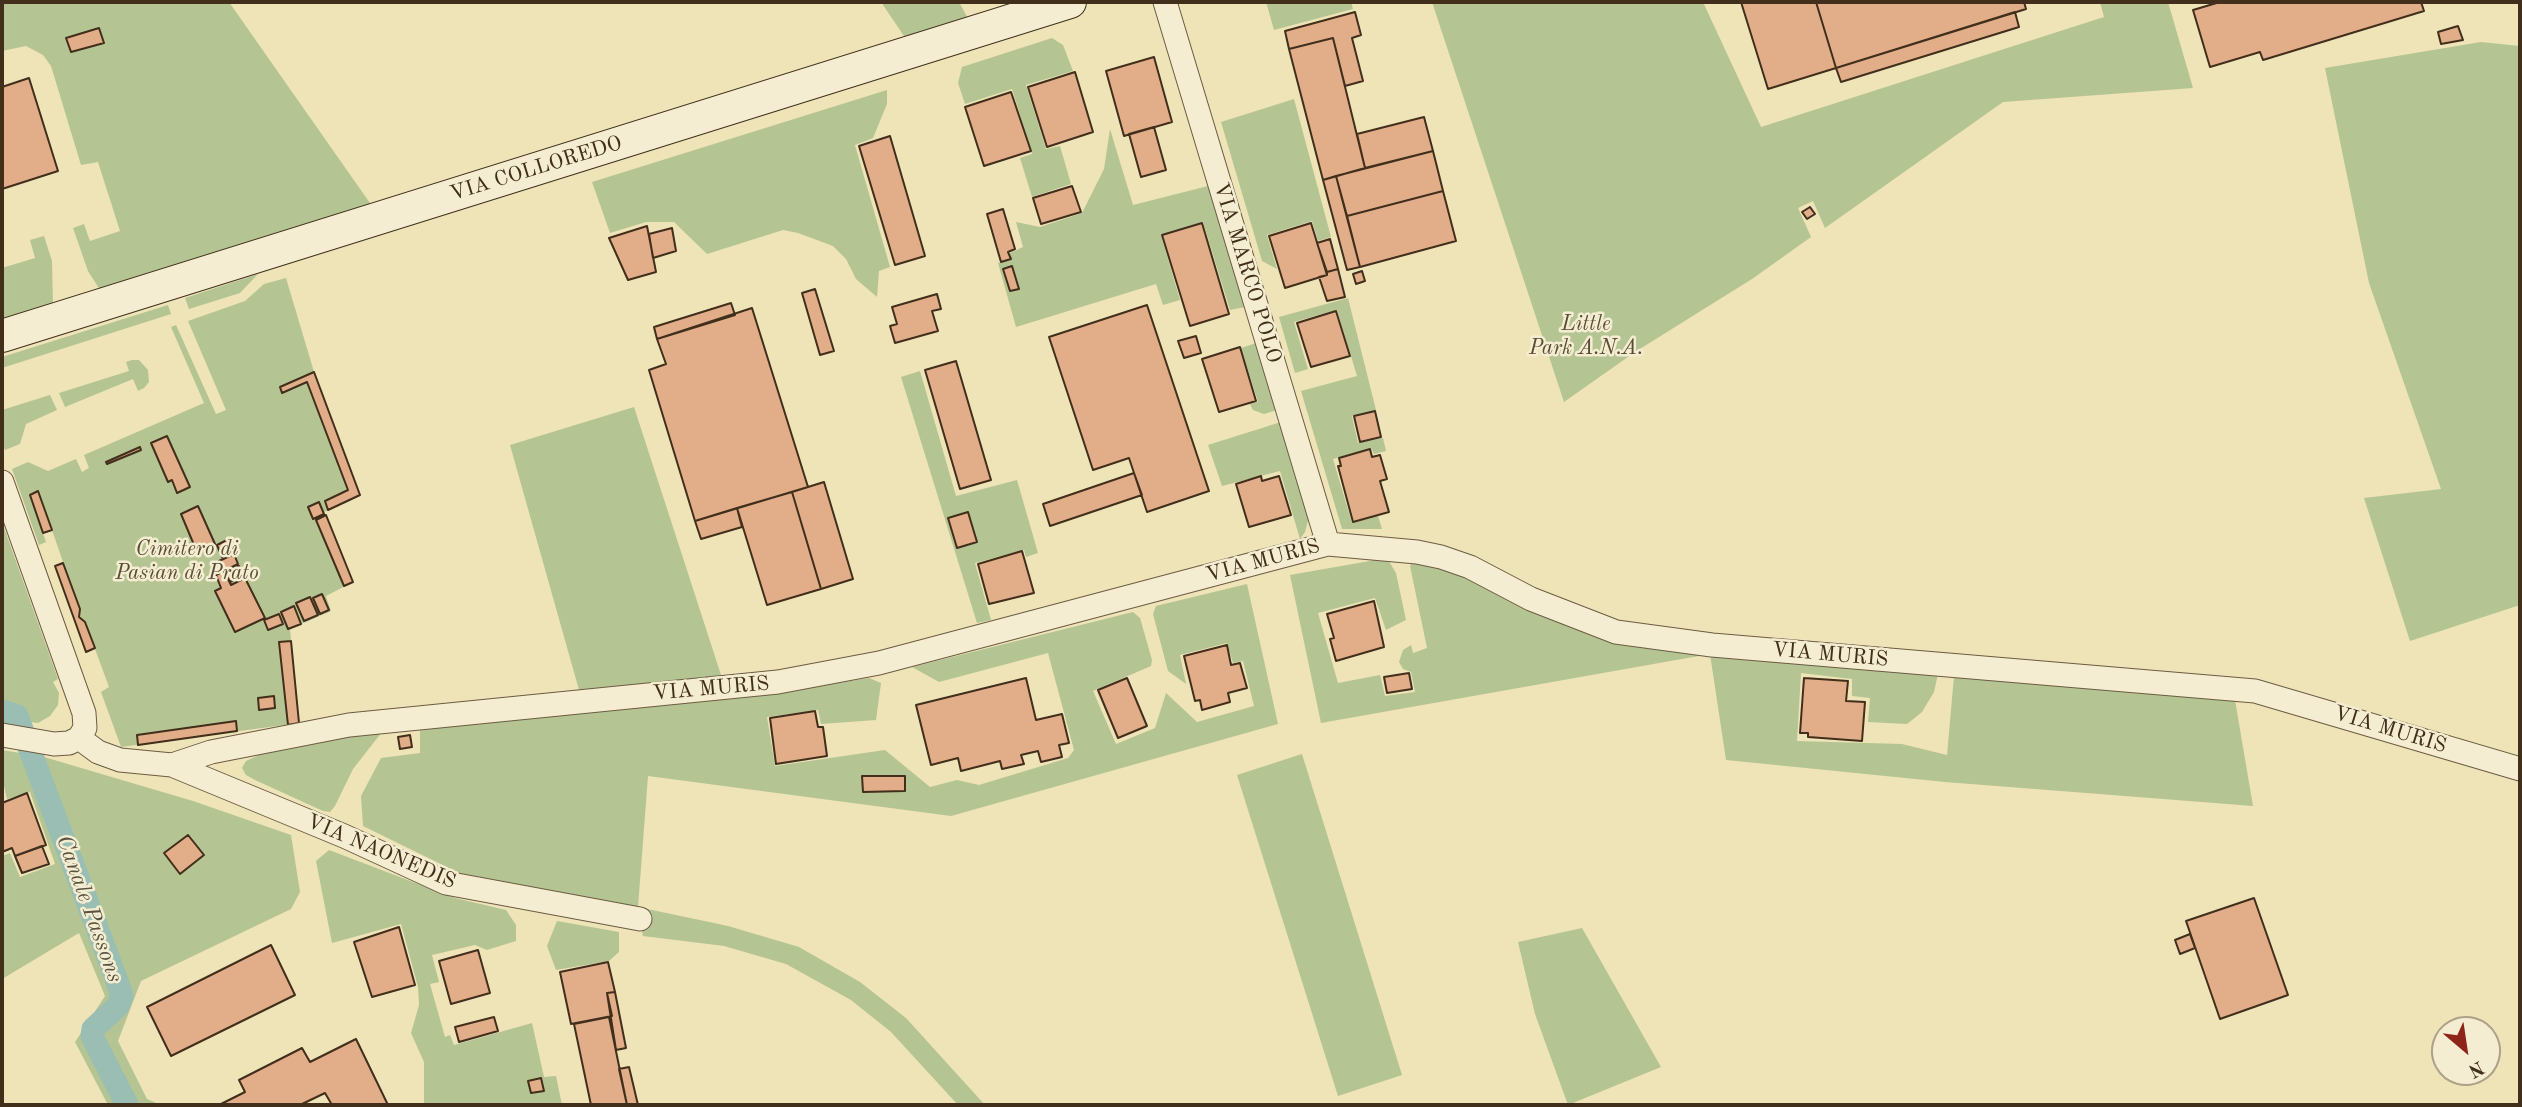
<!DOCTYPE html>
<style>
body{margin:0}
#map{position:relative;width:2522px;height:1107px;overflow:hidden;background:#efe3b8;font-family:"Old Standard TT",serif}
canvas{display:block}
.frame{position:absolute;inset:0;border:4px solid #412e1b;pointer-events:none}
.north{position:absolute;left:2431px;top:1016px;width:70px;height:70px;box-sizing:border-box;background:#f5edd1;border:2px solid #ada188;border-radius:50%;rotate:151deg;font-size:19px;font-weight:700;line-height:28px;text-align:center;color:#412e1b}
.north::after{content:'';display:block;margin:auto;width:24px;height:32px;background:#8f2418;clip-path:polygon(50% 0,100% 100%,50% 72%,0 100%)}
</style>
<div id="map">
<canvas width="2522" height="1107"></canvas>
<div class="frame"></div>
<div class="north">N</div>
</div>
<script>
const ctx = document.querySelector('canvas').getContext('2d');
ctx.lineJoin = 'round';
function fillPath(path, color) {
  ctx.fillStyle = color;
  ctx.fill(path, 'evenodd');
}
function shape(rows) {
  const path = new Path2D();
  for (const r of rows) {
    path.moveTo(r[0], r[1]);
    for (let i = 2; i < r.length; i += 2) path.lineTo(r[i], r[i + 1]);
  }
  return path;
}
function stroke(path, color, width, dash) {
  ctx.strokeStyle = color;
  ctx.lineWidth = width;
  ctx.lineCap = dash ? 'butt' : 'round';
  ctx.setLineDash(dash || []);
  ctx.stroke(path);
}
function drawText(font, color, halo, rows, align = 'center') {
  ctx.font = font + ' "Old Standard TT",serif';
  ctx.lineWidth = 5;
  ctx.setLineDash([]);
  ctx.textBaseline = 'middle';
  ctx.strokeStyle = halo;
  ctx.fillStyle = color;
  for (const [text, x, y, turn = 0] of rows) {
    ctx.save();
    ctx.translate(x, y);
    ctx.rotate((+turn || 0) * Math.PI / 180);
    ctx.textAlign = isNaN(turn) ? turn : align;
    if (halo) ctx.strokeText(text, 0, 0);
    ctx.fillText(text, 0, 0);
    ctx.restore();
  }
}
fillPath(shape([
 [2,2,229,2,372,206,100,290,88,271,73,228,84,224,90,241,120,231,98,162,81,165,51,66,43,55,26,46,2,51],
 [881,2,959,2,969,20,906,39],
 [1266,2,1351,2,1353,9,1274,30],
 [1432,2,1703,2,1761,127,2104,17,2100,2,2168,2,2193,88,2003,102,1825,228,1813,201,1798,208,1811,237,1752,279,1635,352,1564,402],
 [1052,38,1063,45,1073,71,1026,85,1046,149,1060,146,1071,184,1032,197,1020,158,1032,154,1012,89,965,104,958,83,962,67],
 [2481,42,2520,46,2520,605,2410,641,2364,498,2441,489,2369,283,2325,68],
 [887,90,887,104,873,138,855,145,890,267,879,271,877,297,856,279,846,259,833,246,798,233,783,230,707,254,674,222,646,222,610,233,592,182],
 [1294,99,1331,237,1318,241,1312,221,1267,235,1277,269,1262,261,1221,122],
 [1110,129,1133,205,1208,186,1245,307,1230,310,1203,222,1161,235,1180,300,1163,305,1156,284,1016,327,998,263,1011,260,1010,253,1023,247,1016,222,1040,227,1082,213,1104,169],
 [44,236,52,261,53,306,2,322,2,268,35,258,30,240],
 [258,274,240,293,189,309,185,298],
 [286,278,314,372,360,495,324,512,353,582,326,596,331,611,290,629,299,723,121,747,101,692,109,687,95,649,86,652,55,566,63,562,52,530,43,533,46,542,39,545,12,469,28,462,48,471,76,459,82,472,89,468,84,455,204,403,171,327,176,325,216,414,226,410,188,321,245,301,264,284],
 [1348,298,1376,410,1352,416,1358,443,1383,438,1386,451,1374,454,1371,448,1333,459,1352,523,1378,516,1382,529,1342,529,1301,391,1357,376,1337,310,1294,322,1308,369,1295,373,1279,317],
 [168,305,171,314,2,368,2,357],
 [1256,343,1277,410,1264,414,1253,410,1250,404,1258,402,1241,348],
 [132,360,139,360,148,370,149,382,144,388,138,391,133,379,65,407,59,393,129,371,126,362],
 [920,371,956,496,1017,480,1038,553,1026,557,1024,550,975,563,991,620,977,623,901,377],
 [50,395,57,410,26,424,20,444,5,450,2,442,2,410],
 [634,407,722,678,579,690,510,445],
 [1281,422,1309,517,1305,532,1300,539,1280,471,1222,486,1208,445],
 [2,522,58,679,53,682,59,693,58,705,50,716,38,723,2,719],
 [1387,558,1396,573,1406,620,1386,630,1375,598,1318,613,1338,683,1380,675,1385,696,1415,692,1411,672,1403,669,1399,662,1403,650,1411,645,1413,653,1427,648,1410,566,1415,558,1446,565,1587,630,1938,674,1934,692,1922,712,1907,724,1868,722,1870,698,1852,696,1852,679,1801,673,1797,741,1902,744,1947,755,1954,676,2235,700,2253,806,1945,782,1726,760,1710,654,1321,723,1290,575],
 [1247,584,1278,724,951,816,648,776,638,907,728,926,799,947,860,982,906,1018,985,1105,958,1105,891,1032,851,1000,786,964,724,946,643,936,637,907,459,873,363,826,361,796,381,758,420,753,420,727,775,693,869,678,881,683,876,720,821,724,818,710,767,717,775,766,885,750,930,787,957,780,979,785,1068,758,1074,750,1048,653,939,682,912,667,1133,612,1140,618,1152,660,1151,666,1093,691,1116,744,1155,728,1166,693,1197,722,1254,706,1243,661,1233,663,1227,643,1180,655,1186,684,1168,671,1153,614,1156,606],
 [382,732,353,769,335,806,330,812,323,811,255,780,246,775,242,768,246,761,259,755,308,739],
 [2,750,44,757,193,801,291,835,300,892,291,909,141,981,118,1041,147,1099,161,1105,108,1105,75,1042,105,996,79,933,2,979,2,856,10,853,20,877,55,864,30,792,7,799,2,777],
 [1302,754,1402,1075,1338,1096,1237,775],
 [329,850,455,898,506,910,516,925,516,941,487,950,475,945,432,955,439,982,430,984,445,1037,450,1035,454,1045,532,1023,544,1077,556,1076,562,1105,424,1105,424,1062,411,1033,419,1005,418,987,401,924,332,943,316,861],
 [557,921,619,932,619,952,609,961,556,970,547,946],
 [1582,928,1661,1067,1568,1105,1535,1014,1518,942]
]), '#b4c593');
stroke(shape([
 [2,711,17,716,116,978,122,996,118,1006,93,1029,92,1036,127,1105]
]), '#9abeb3', 23);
const building = shape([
 [1741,2,1816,2,1836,68,1768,89,1741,2],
 [1816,2,2024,2,2026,9,1836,68,1816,2],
 [2220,2,2421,2,2424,11,2263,60,2260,52,2210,67,2193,10,2220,2],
 [1355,12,1361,35,1352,38,1363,81,1345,86,1333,38,1289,49,1285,31,1355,12],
 [2015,12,2019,27,1841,82,1836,68,2015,12],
 [2458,26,2463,40,2441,44,2438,32,2458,26],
 [99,28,104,43,71,52,66,38,99,28],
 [1333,38,1365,168,1323,180,1289,49,1333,38],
 [1154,57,1172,122,1124,136,1106,71,1154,57],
 [1075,72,1093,132,1047,147,1028,87,1075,72],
 [29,78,58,171,2,189,2,87,29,78],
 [1011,92,1031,151,984,166,965,107,1011,92],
 [1424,117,1433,151,1365,168,1357,134,1424,117],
 [1154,127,1166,170,1141,177,1129,134,1154,127],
 [890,136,925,256,895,265,859,146,890,136],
 [1433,151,1443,191,1347,216,1336,176,1433,151],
 [1336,176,1360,267,1347,270,1323,180,1336,176],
 [1072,186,1081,212,1041,224,1033,198,1072,186],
 [1443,191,1456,241,1360,267,1347,216,1443,191],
 [1810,207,1815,214,1807,219,1802,212,1810,207],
 [1003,209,1015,249,1008,252,1011,259,1001,262,987,214,1003,209],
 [1202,223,1229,314,1190,326,1162,235,1202,223],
 [1311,223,1327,275,1285,288,1269,236,1311,223],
 [647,226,656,272,628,280,609,238,647,226],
 [672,228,676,251,653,258,649,234,672,228],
 [1330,239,1338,269,1327,272,1317,243,1330,239],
 [1012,266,1019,289,1010,291,1003,269,1012,266],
 [1338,269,1345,297,1327,301,1319,277,1327,275,1327,272,1338,269],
 [1362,271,1365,281,1356,284,1353,274,1362,271],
 [815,289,834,351,820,355,802,293,815,289],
 [937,294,941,309,932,311,938,331,895,343,890,326,897,324,892,307,937,294],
 [731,303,735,315,657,339,654,327,731,303],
 [1147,305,1209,491,1147,512,1129,458,1093,470,1049,337,1147,305],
 [752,308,808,487,695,521,649,370,666,364,657,339,752,308],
 [1336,311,1350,356,1311,367,1297,323,1336,311],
 [1196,336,1201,353,1184,358,1178,341,1196,336],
 [1240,347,1256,401,1219,412,1202,359,1240,347],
 [956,361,991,480,960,489,925,370,956,361],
 [314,372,360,495,328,510,325,501,348,490,307,382,282,393,280,387,314,372],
 [1375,411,1381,437,1360,442,1354,416,1375,411],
 [167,436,190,487,177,493,172,480,168,482,151,443,167,436],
 [140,447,141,450,107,464,106,462,140,447],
 [1370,449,1372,457,1380,455,1387,479,1380,481,1389,512,1353,522,1338,466,1341,466,1339,458,1370,449],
 [1134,473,1142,495,1050,526,1043,504,1134,473],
 [1261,476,1262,481,1279,476,1291,515,1249,527,1236,484,1261,476],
 [824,482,853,579,821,589,792,492,824,482],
 [38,491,52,530,43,533,30,495,38,491],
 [792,492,821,589,767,605,737,508,792,492],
 [319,502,324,514,313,519,308,507,319,502],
 [198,506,215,544,197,552,181,514,198,506],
 [737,508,742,527,701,539,695,521,737,508],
 [968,512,977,542,957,548,948,518,968,512],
 [326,515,353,582,344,586,316,520,326,515],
 [227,540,232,552,222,557,217,545,227,540],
 [1022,551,1034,593,989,604,978,564,1022,551],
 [234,554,238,564,224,571,219,561,234,554],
 [63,563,80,609,79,617,85,622,95,648,86,652,55,566,63,563],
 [239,566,244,575,230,582,225,572,239,566],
 [224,571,231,585,245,578,265,618,235,632,215,591,221,588,216,575,224,571],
 [322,594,329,610,320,614,313,598,322,594],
 [310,597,318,615,304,621,296,603,310,597],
 [1374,601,1384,647,1336,661,1330,639,1334,638,1327,614,1374,601],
 [294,606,301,624,288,629,281,612,294,606],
 [279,614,283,624,268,630,264,620,279,614],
 [291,641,299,723,288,725,279,642,291,641],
 [1227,645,1231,665,1240,663,1247,688,1228,693,1230,702,1202,710,1200,700,1195,701,1184,656,1227,645],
 [1409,673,1412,689,1387,693,1384,677,1409,673],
 [1026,678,1036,720,1062,714,1069,743,1059,745,1062,757,1041,762,1038,751,1021,755,1024,764,1002,769,1000,761,961,771,958,758,931,765,916,705,1026,678],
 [1127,678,1147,726,1118,738,1098,690,1127,678],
 [1804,678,1848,681,1846,701,1865,702,1862,741,1808,737,1808,733,1800,733,1804,678],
 [274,696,275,708,259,710,258,698,274,696],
 [815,711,818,727,823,727,827,756,776,764,770,718,815,711],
 [236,721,237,731,138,745,137,735,236,721],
 [410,735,412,747,400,749,398,737,410,735],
 [862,776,905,776,905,791,863,792,862,776],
 [27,793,46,845,15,856,12,848,2,852,2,803,27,793],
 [188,835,204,855,180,874,164,853,188,835],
 [42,846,49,864,22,873,15,856,42,846],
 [2254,898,2288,995,2220,1019,2186,921,2254,898],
 [399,927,415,985,372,997,354,942,399,927],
 [2190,934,2195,948,2180,954,2175,940,2190,934],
 [271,945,295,995,171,1056,147,1007,271,945],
 [478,950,490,993,451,1004,439,961,478,950],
 [608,962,615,992,607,993,612,1016,571,1024,560,972,608,962],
 [615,992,626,1048,616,1050,607,993,615,992],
 [494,1017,498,1031,459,1042,455,1027,494,1017],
 [609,1017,627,1105,591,1105,574,1024,609,1017],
 [356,1039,388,1105,332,1105,325,1093,300,1105,219,1105,245,1092,239,1080,302,1048,310,1062,356,1039],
 [629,1067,638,1105,627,1105,619,1069,629,1067],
 [541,1078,544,1091,531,1093,528,1081,541,1078]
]);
fillPath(building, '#e1ae89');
stroke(building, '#412e1b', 2);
const street = shape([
 [1165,2,1328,544],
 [2,482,84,713,85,728,79,738],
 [2,735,54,744,69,743,79,738],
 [79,738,98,752,120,760,172,765,211,752,349,725,778,682,879,663,1328,544,1417,552,1441,557,1470,567,1531,599,1616,632,1712,645,2255,691,2520,769],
 [172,765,344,836,446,883,640,919]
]);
const secondary = shape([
 [2,336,1070,2]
]);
stroke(street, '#6c5b42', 25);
stroke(secondary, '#412e1b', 34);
stroke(street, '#f5edd1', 23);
stroke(secondary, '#f5edd1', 32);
drawText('21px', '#412e1b', '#f5edd1', [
 ["VIA COLLOREDO",536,169,-17],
 ["VIA MARCO POLO",1247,273,73],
 ["VIA MURIS",1263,561,-15],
 ["VIA MURIS",1830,655,5],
 ["VIA MURIS",711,689,-5],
 ["VIA MURIS",2390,730,17],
 ["VIA NAONEDIS",381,852,23]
]);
drawText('italic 21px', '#584c33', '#f5edd1', [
 ["Little",1586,324],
 ["Park A.N.A.",1586,348],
 ["Cimitero di",187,549],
 ["Pasian di Prato",187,573]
]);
drawText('italic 23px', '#575241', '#f5edd1', [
 ["Canale Passons",89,909,70]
]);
</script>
